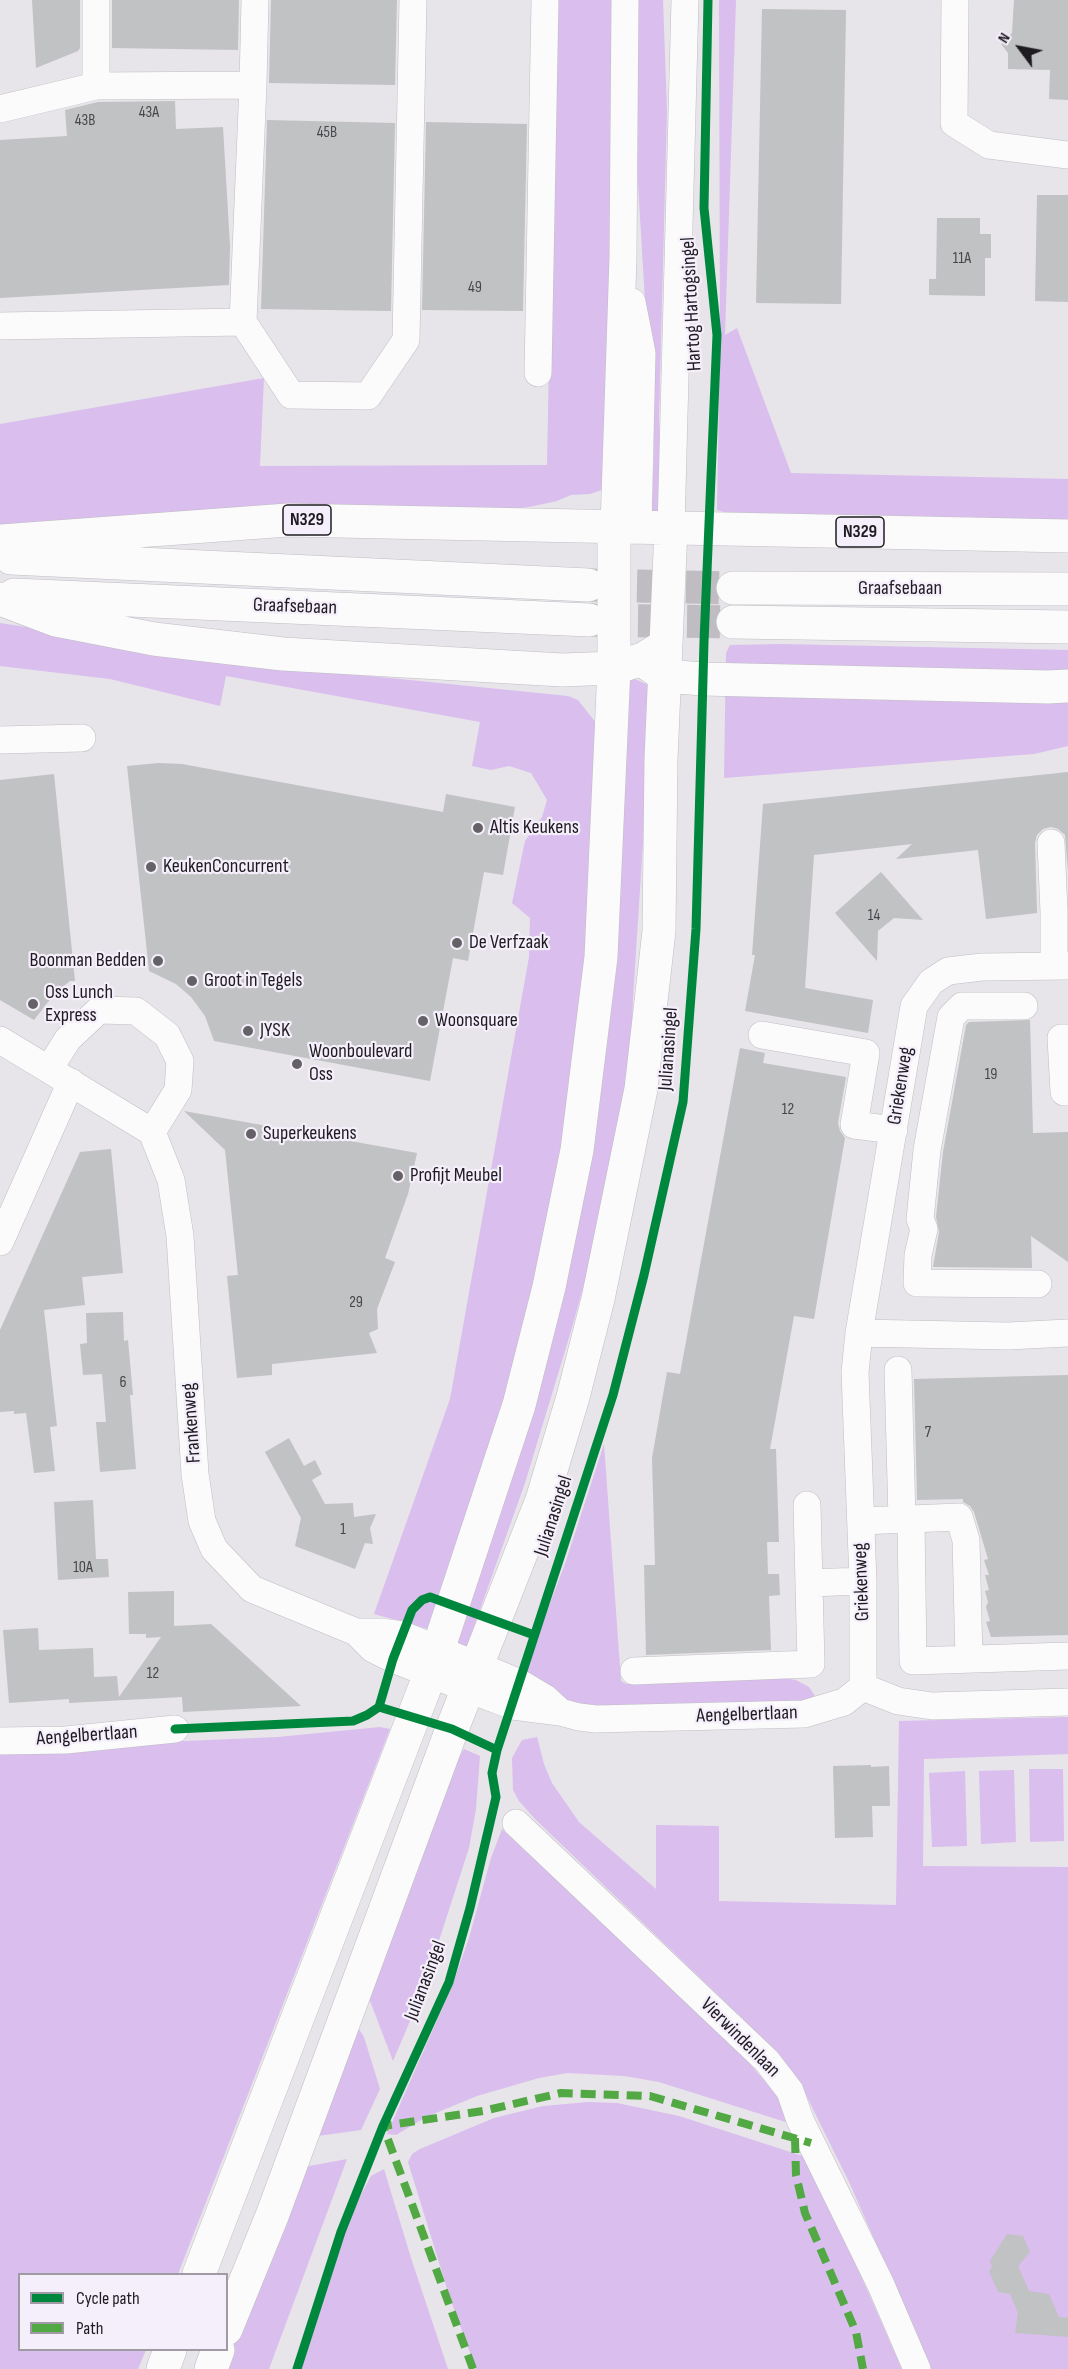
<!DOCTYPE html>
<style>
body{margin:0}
#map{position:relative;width:1068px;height:2369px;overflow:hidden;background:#e7e4ea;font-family:"Sofia Sans Condensed",sans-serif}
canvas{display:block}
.legend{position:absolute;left:18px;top:2273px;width:210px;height:78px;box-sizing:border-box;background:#f5eefb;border:2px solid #9f9aa4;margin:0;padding:8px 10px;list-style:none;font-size:18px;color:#1e1c21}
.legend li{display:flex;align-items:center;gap:12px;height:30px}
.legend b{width:30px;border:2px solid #9f9aa4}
.north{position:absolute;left:990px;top:18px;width:60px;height:60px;-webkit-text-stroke:4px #f5eefb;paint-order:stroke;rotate:302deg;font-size:16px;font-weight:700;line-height:24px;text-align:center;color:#1e1c21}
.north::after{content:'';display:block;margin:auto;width:21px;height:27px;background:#1e1c21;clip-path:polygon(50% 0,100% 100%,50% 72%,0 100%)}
</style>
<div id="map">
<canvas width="1068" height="2369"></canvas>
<ul class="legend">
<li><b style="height:8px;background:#00873e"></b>Cycle path</li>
<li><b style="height:8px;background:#52a943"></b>Path</li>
</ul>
<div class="north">N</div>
</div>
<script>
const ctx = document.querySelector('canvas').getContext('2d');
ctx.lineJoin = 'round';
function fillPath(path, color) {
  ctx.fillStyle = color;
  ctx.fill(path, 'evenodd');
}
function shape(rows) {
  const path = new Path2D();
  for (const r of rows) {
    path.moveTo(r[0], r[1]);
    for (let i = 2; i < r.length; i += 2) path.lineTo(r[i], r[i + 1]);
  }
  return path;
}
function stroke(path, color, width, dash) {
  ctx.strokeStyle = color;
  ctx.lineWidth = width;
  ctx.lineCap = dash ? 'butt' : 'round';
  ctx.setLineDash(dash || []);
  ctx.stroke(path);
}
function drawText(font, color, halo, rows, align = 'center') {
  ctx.font = font + ' "Sofia Sans Condensed",sans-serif';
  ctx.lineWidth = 4.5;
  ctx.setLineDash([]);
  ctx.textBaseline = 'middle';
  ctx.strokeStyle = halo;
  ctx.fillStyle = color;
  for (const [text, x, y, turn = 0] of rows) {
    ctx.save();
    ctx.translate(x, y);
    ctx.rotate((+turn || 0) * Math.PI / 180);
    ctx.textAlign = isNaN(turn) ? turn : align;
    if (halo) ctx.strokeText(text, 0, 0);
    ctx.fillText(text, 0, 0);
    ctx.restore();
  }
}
fillPath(shape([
 [556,0,614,0,608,488,590,494,571,495,557,501,529,507,454,515,0,532,0,424,264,378,260,466,547,465],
 [639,0,663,0,667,110,659,418,663,520,651,521,654,453,635,133],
 [719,0,736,0,725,335,737,328,791,473,1068,479,1068,529,988,518,727,513,717,510,720,342],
 [0,623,301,669,568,696,578,700,596,723,596,847,572,1112,517,1362,474,1496,428,1629,374,1614,450,1399,529,957,530,918,512,903,525,841,542,817,547,800,531,773,509,766,491,770,472,766,480,722,226,676,220,706,110,679,0,666],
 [780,644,1068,650,1068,746,1034,754,724,778,726,653,730,645],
 [626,675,648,685,645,812,633,998,630,1088,602,1219,571,1331,525,1483,466,1649,450,1643,521,1450],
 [604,1444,621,1681,626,1684,784,1678,796,1680,809,1687,815,1696,806,1701,616,1711,562,1700,526,1679,525,1670,566,1561],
 [1068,1717,1068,1754,924,1759,923,1866,1068,1867,1068,2369,931,2369,850,2184,803,2089,777,2054,748,2024,535,1819,519,1801,513,1790,512,1758,522,1740,537,1737,544,1764,552,1783,579,1822,656,1889,656,1825,719,1826,719,1901,896,1905,899,1721],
 [380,1727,390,1729,178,2274,20,2274,20,2350,146,2350,138,2369,0,2369,0,1755,139,1743,278,1737],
 [464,1749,480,1756,476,1809,469,1848,422,1993,393,2061,367,1993,456,1762],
 [1029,1769,1063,1769,1064,1841,1030,1842],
 [1014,1770,1016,1842,981,1844,979,1771],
 [965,1771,967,1846,932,1847,929,1773],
 [502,1829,740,2053,779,2097,795,2125,659,2082,624,2076,567,2073,539,2078,477,2096,426,2117,396,2135,387,2134,452,1986,469,1938,491,1858],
 [355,2023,364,2037,380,2089,361,2130,311,2137],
 [589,2102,617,2103,679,2116,809,2158,902,2369,476,2369,450,2298,408,2162,412,2154,420,2149,494,2118,543,2106],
 [347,2159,269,2369,221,2369,299,2168],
 [384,2169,411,2258,448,2369,296,2369,353,2210,371,2176]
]), '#d9beee');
fillPath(shape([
 [32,0,80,0,80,48,78,51,36,68],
 [112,0,239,0,238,50,112,48],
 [271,0,397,0,395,85,269,83],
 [1014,0,1068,0,1068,100,1049,99,1050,70,1008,69,1008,53,1001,44,1012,33],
 [762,9,846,10,841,304,756,303],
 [175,101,176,129,223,127,230,246,229,285,0,298,0,140,67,136,65,110,98,102],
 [267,120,395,123,391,311,261,309],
 [426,122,527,124,523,311,422,310],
 [1037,195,1068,195,1068,302,1035,301],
 [937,218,980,218,980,234,991,234,991,258,985,258,985,296,929,295,929,279,936,279],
 [159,763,182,764,443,812,446,794,515,807,503,875,484,872,468,961,453,958,430,1081,214,1041,205,1016,191,997,176,984,149,971,127,766],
 [1068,772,1068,871,1065,835,1058,829,1051,827,1043,829,1037,835,1035,843,1037,913,986,919,978,850,896,859,912,844,814,855,805,988,873,1000,868,1033,745,1011,755,955,752,955,763,804],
 [54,774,75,981,70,981,55,993,34,1020,0,1000,0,780],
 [881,872,923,920,894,918,878,931,877,961,835,913],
 [1030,1020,1033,1133,1068,1132,1068,1262,1031,1236,1032,1268,933,1267,939,1232,936,1217,943,1152,966,1025,969,1022],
 [740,1048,765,1053,763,1063,846,1077,838,1123,840,1131,845,1138,814,1319,794,1316,770,1449,776,1449,779,1542,767,1542,768,1574,779,1574,780,1595,769,1596,771,1650,646,1655,644,1565,655,1565,652,1458,667,1372,680,1374],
 [184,1111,417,1153,408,1194,385,1258,395,1262,377,1309,378,1329,369,1333,377,1353,272,1364,272,1375,237,1378,227,1276,238,1275,225,1150],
 [111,1149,123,1273,82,1277,85,1305,44,1310,57,1426,50,1427,55,1471,34,1473,26,1413,14,1414,14,1411,0,1412,0,1330,80,1152],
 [123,1312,124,1341,128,1340,133,1395,130,1395,136,1469,100,1472,96,1422,106,1422,102,1374,83,1375,80,1344,87,1343,86,1313],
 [1068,1375,1068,1635,991,1637,986,1622,990,1621,986,1607,988,1602,985,1591,989,1590,985,1575,989,1575,984,1560,988,1559,974,1512,970,1506,963,1502,963,1499,917,1500,914,1379],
 [289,1438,304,1466,315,1460,322,1474,312,1480,325,1504,353,1503,354,1517,376,1514,370,1528,373,1544,365,1543,355,1569,295,1546,301,1518,265,1452],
 [93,1500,96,1559,108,1559,109,1577,58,1580,54,1502],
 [174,1591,174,1626,211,1624,301,1706,183,1712,182,1697,69,1703,69,1699,9,1703,3,1630,38,1628,39,1650,93,1648,94,1677,117,1676,119,1697,161,1637,146,1638,146,1634,129,1634,128,1592],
 [871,1765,871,1767,889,1766,890,1806,872,1806,873,1837,835,1838,833,1766],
 [1007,2234,1023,2236,1030,2252,1018,2266,1029,2291,1049,2294,1059,2317,1068,2318,1068,2337,1015,2333,1018,2313,1010,2294,998,2292,989,2271,992,2267,990,2261]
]), '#c1c2c4');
stroke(shape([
 [588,585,733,588],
 [589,620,733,622]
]), '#bfbcc2', 33, [33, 16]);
const minor = shape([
 [955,0,954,123,989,145,1068,155],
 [96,86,253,85,255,0],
 [0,109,96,86,96,0],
 [632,302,642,353,638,527],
 [243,322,253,85],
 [0,326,243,322,291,395,368,396,406,340,413,0],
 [538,373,545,0],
 [614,526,623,257,625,0],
 [671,528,685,0],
 [0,740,82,738],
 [1051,843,1054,912,1054,966],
 [1024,1006,962,1006,951,1017,927,1150,920,1219,924,1229,918,1255,917,1283,1038,1284],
 [762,1035,866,1053,854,1125,894,1130],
 [1068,1038,1061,1038,1064,1092,1068,1092],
 [0,1040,152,1132,171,1180,180,1236,195,1474,202,1521,214,1549,252,1589,356,1632,373,1649,393,1659,468,1689,513,1706,560,1712,579,1717,596,1719,804,1714,844,1702,863,1687],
 [49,1069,68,1039,99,1010,136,1011,167,1035,180,1061,178,1090,152,1132],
 [0,1242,71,1082],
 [859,1333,1008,1336,1068,1333],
 [898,1370,902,1519],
 [911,1519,913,1661,1068,1656],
 [861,1521,959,1517,966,1540,969,1659],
 [809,1583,863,1581],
 [356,1632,381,1632,403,1635,520,1683,545,1698,558,1710],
 [634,1671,811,1664,807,1505],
 [863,1687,863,1581,855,1372,859,1333,914,1006,931,982,948,971,982,967,1068,966],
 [863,1687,898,1701,932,1706,1068,1702],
 [0,1741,66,1740,175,1729],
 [516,1823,767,2061,790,2091,800,2120,881,2285,917,2369]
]);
const major = shape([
 [0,541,288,520,1068,536],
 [11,558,588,585],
 [733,588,1068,589],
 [14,595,589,620],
 [0,599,56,620,154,639,283,654,562,670,614,668,643,659,666,645],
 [733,622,1068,627],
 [648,664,665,676,703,679,1048,687,1068,686],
 [199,2274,430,1674,519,1405,549,1287,577,1150,601,957,614,668,614,526],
 [226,2329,272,2216,452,1729,542,1500,573,1397,598,1299,641,1089,659,931,661,759,671,528],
 [163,2369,170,2350],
 [211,2369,218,2350]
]);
stroke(minor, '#c0bec2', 28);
stroke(major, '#c0bec2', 34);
stroke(minor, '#fbfbfc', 27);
stroke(major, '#fbfbfc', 33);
stroke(shape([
 [795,2138,796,2175,805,2213,856,2332,863,2369],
 [473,2369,383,2126,483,2111,561,2093,650,2096,811,2143]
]), '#52a943', 8, [15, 8]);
stroke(shape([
 [379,1707,452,1729,497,1750],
 [175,1729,353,1721,367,1715,379,1707,393,1659,412,1610,422,1600,430,1597,534,1635],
 [297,2369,341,2232,383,2126,449,1982,470,1908,496,1797,492,1773,497,1750,613,1395,644,1275,683,1102,696,929,704,642,717,335,704,208,708,0]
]), '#00873e', 9);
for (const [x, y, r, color] of [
 [478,828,6,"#646267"],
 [151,867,6,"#646267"],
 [457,943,6,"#646267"],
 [158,961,6,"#646267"],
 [192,981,6,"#646267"],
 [33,1004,6,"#646267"],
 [423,1021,6,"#646267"],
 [248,1031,6,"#646267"],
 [297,1064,6,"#646267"],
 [251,1134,6,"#646267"],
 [398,1176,6,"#646267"]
]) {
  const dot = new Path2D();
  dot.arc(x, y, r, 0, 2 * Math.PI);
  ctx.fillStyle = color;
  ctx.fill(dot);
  stroke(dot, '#f5eefb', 2);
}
drawText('16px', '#47464a', null, [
 ["43A",149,113],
 ["43B",85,121],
 ["45B",327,133],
 ["11A",962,259],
 ["49",475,288],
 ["14",874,916],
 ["19",991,1075],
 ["12",788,1110],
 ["29",356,1303],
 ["6",123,1383],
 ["7",928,1433],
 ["1",343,1530],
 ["10A",83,1568],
 ["12",153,1674]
]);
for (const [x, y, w] of [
 [307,520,48],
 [860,532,48]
]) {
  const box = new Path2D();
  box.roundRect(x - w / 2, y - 15, w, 30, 4.5);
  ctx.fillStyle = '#f5eefb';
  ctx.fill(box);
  stroke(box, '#1e1c21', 1.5);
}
drawText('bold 18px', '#1e1c21', null, [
 ["N329",307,520],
 ["N329",860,532]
]);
drawText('20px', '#1e1c21', '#f5eefb', [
 ["Hartog Hartogsingel",692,304,-93],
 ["Graafsebaan",900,589],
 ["Graafsebaan",295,607,2],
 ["Julianasingel",669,1049,-86],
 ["Griekenweg",901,1086,-81],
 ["Frankenweg",192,1423,-94],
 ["Julianasingel",554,1516,-72],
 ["Griekenweg",862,1582,-92],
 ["Aengelbertlaan",747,1715,-2],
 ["Aengelbertlaan",87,1736,-4],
 ["Julianasingel",426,1981,-69],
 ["Vierwindenlaan",740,2038,45]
]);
drawText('20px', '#1e1c21', '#f5eefb', [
 ["Altis Keukens",490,828],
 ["KeukenConcurrent",163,867],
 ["De Verfzaak",469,943],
 ["Boonman Bedden",146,961,"right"],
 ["Groot in Tegels",204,981],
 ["Oss Lunch",45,993],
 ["Express",45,1016],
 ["Woonsquare",435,1021],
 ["JYSK",260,1031],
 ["Woonboulevard",309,1052],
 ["Oss",309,1075],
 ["Superkeukens",263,1134],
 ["Profijt Meubel",410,1176]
], 'left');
</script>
